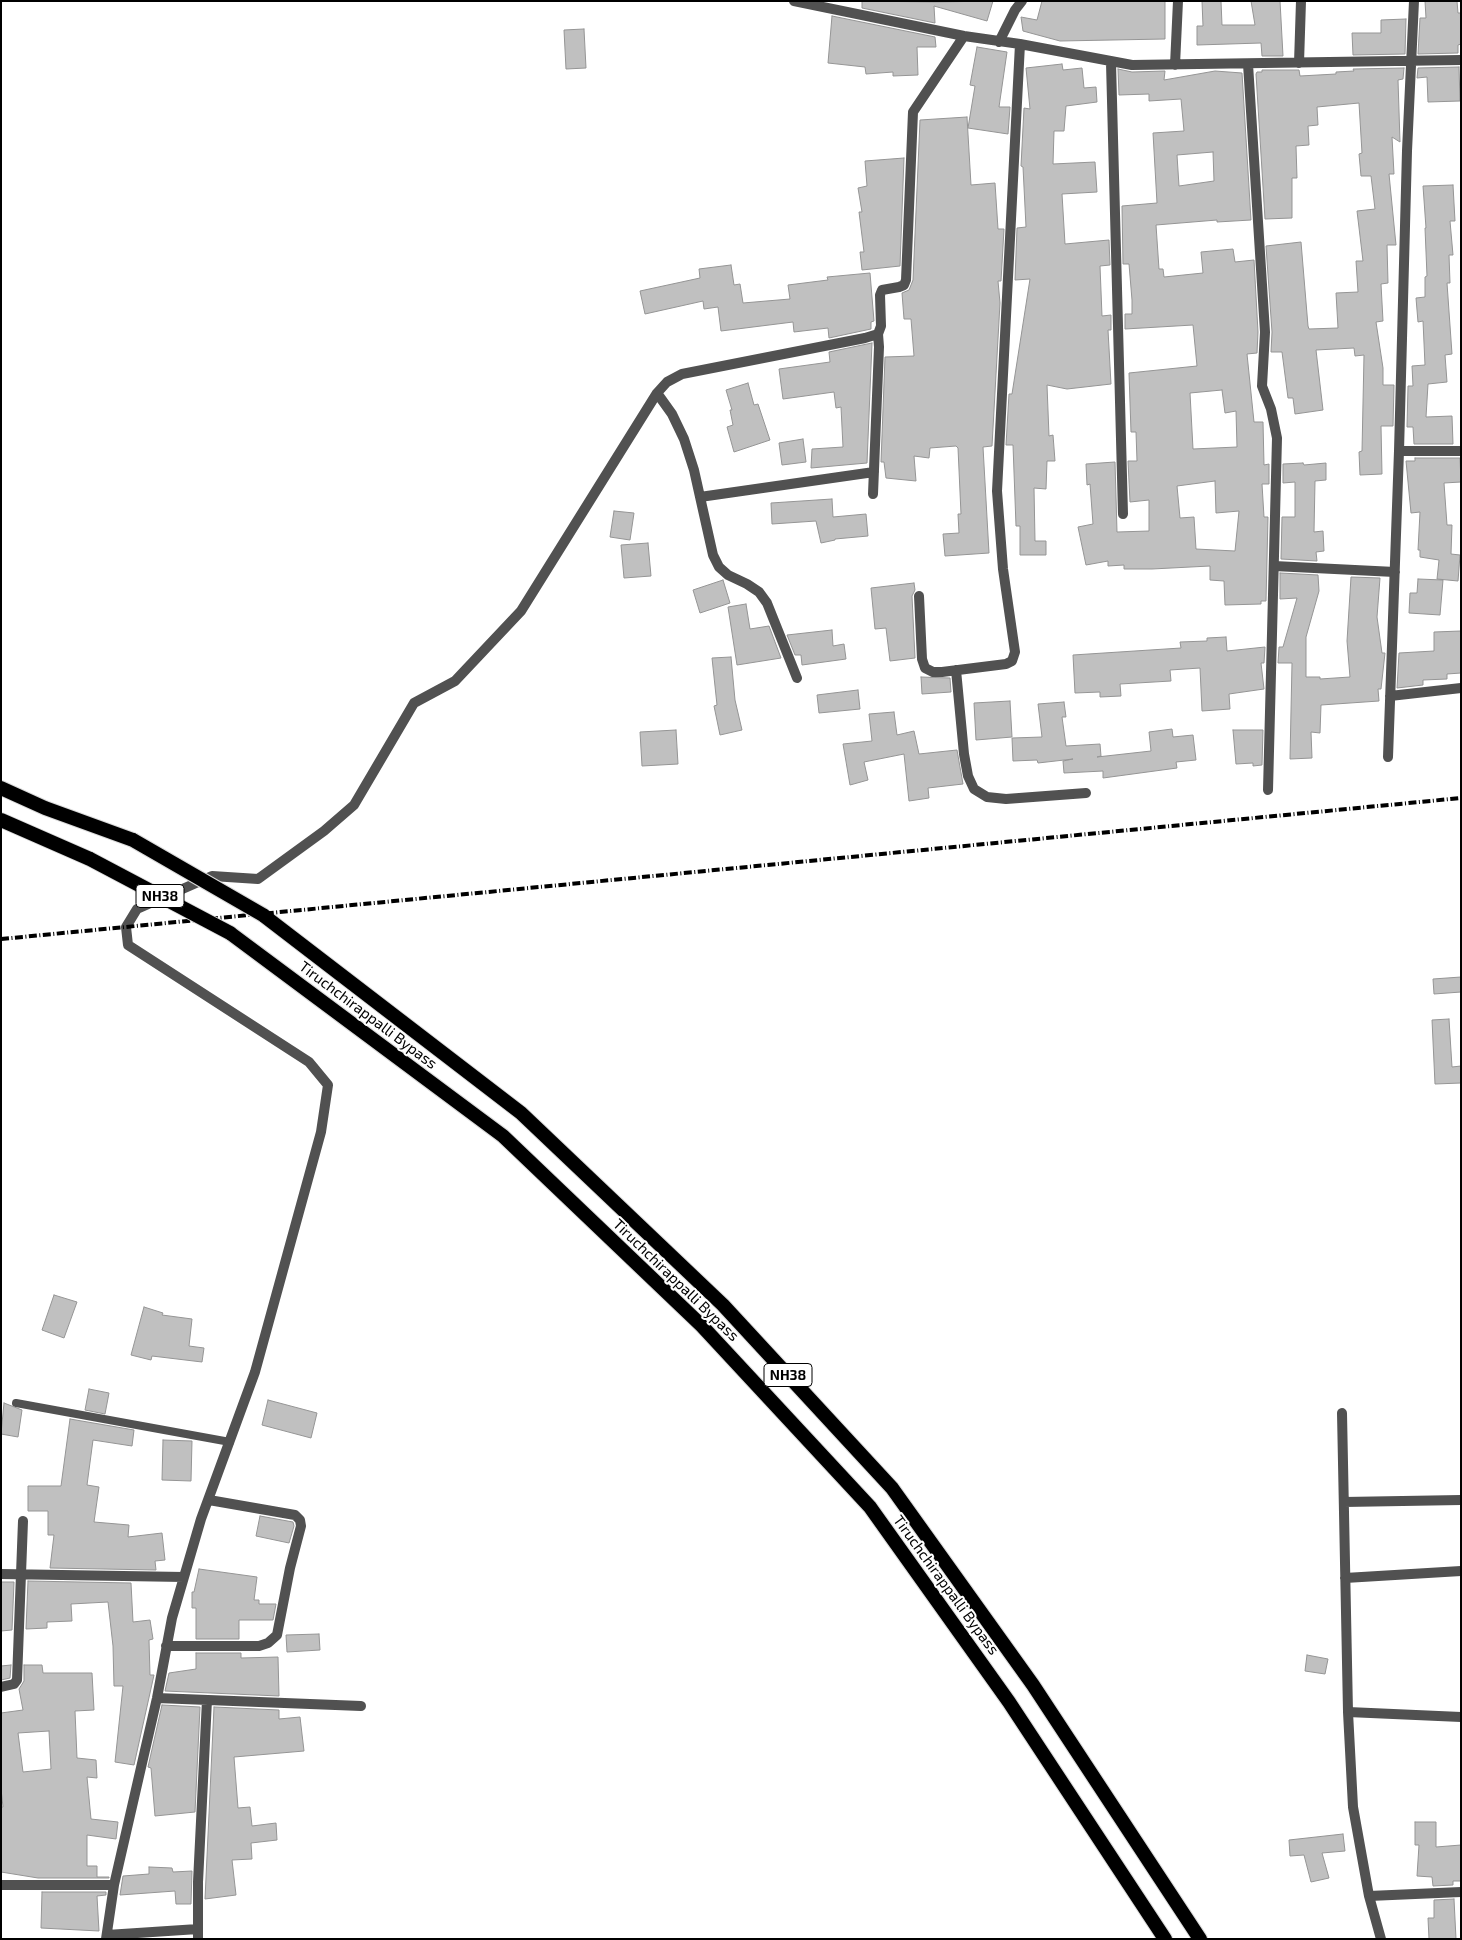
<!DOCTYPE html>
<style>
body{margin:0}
#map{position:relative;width:1462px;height:1940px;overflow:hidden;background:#fff;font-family:"Exo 2",sans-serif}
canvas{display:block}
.frame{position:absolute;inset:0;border:2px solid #000;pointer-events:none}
</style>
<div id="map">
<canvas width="1462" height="1940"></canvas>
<div class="frame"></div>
</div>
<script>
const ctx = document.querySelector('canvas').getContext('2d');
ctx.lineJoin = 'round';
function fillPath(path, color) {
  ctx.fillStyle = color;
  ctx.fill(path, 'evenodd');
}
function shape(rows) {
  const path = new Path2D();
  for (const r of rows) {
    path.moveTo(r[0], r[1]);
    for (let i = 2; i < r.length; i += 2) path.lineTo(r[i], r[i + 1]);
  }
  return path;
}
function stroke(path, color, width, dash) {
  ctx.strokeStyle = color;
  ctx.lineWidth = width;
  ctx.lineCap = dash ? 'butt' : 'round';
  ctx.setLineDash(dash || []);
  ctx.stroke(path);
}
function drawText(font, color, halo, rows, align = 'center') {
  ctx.font = font + ' "Exo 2",sans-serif';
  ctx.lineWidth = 4;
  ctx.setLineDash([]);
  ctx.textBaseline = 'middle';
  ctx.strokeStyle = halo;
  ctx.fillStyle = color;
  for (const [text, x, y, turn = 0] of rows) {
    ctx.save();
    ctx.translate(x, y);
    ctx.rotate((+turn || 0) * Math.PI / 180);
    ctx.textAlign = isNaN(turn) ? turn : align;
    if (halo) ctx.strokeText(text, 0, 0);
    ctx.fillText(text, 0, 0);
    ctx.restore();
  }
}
const building = shape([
 [862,1,934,2,993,1,987,21,934,6,935,23,862,8,862,1],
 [1042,1,1165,1,1165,39,1060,41,1023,31,1021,17,1037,20,1042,1],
 [1202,1,1221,1,1222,25,1255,25,1251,1,1280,1,1283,56,1262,56,1261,43,1197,45,1197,26,1203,26,1202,1],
 [1425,1,1457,1,1458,13,1461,13,1461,44,1458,45,1458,53,1418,54,1420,18,1426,18,1425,1],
 [832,16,935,37,936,47,917,47,918,75,893,76,893,72,866,74,865,67,828,63,832,16],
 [1406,19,1405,54,1353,55,1352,33,1381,33,1381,20,1406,19],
 [584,29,586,68,566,69,564,30,584,29],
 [977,47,1007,52,999,107,1010,107,1008,134,968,128,975,86,970,85,977,47],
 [1062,64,1063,70,1082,68,1084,88,1096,87,1097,102,1066,106,1064,131,1054,131,1053,164,1095,162,1097,192,1062,194,1065,244,1109,240,1110,265,1100,266,1102,316,1111,315,1111,330,1108,330,1111,384,1067,389,1047,385,1049,436,1053,435,1055,461,1047,461,1046,489,1034,488,1035,541,1046,541,1046,555,1020,555,1020,526,1016,526,1013,445,1006,445,1009,394,1012,394,1030,279,1015,280,1017,228,1026,227,1023,167,1021,166,1024,108,1030,109,1026,68,1062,64],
 [1459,67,1460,101,1428,102,1427,77,1417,78,1418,68,1459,67],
 [1404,68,1403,79,1398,80,1400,142,1392,137,1394,174,1389,174,1396,245,1387,245,1388,283,1381,284,1383,321,1376,322,1383,368,1383,385,1394,385,1393,426,1381,426,1382,474,1360,475,1359,452,1362,451,1364,355,1355,356,1354,348,1316,350,1323,410,1295,414,1293,398,1288,398,1282,352,1271,352,1272,332,1266,246,1301,242,1308,326,1309,329,1338,328,1336,293,1358,292,1356,261,1363,261,1357,211,1375,209,1371,176,1361,176,1359,154,1362,153,1359,103,1317,107,1318,125,1308,126,1309,145,1296,146,1297,178,1292,178,1292,218,1265,219,1256,74,1257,72,1262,72,1262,70,1299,70,1300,76,1336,74,1336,72,1354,71,1353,69,1404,68],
 [1118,69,1132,72,1165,71,1164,80,1215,71,1242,73,1251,220,1217,222,1217,220,1156,225,1159,269,1163,269,1164,277,1203,273,1201,252,1233,249,1235,262,1254,260,1258,332,1257,353,1247,354,1254,422,1263,422,1264,465,1269,464,1269,484,1262,484,1264,517,1268,517,1266,601,1261,601,1261,604,1225,605,1224,581,1210,580,1210,566,1152,569,1124,569,1124,565,1108,566,1108,561,1086,565,1078,527,1093,524,1090,484,1087,485,1086,464,1115,462,1117,532,1149,531,1149,500,1130,502,1128,461,1137,461,1136,432,1131,432,1129,373,1197,366,1193,325,1125,329,1125,314,1132,314,1132,300,1129,264,1123,264,1122,206,1157,203,1153,133,1184,131,1181,99,1149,101,1149,94,1119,95,1118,69],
 [1213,152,1214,181,1179,186,1177,155,1213,152],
 [1222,390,1225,413,1236,411,1237,447,1193,449,1190,393,1222,390],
 [1215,481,1216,513,1239,511,1235,551,1196,549,1194,517,1180,518,1177,486,1215,481],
 [967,117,971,185,995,183,998,229,1004,229,1001,281,998,281,1000,303,992,446,983,447,989,553,945,556,943,534,959,533,958,514,961,514,958,448,956,446,930,448,929,458,914,456,916,481,886,478,884,462,881,462,885,357,914,356,911,319,904,319,902,293,909,290,913,280,920,120,967,117],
 [904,158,900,266,862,270,860,252,864,252,859,212,862,212,858,188,867,186,865,161,904,158],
 [1453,185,1455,221,1450,221,1453,255,1449,255,1450,283,1447,283,1452,354,1445,355,1447,382,1428,384,1426,417,1452,416,1453,444,1414,444,1413,427,1407,427,1408,386,1413,386,1412,366,1425,365,1423,321,1418,322,1416,298,1425,297,1425,277,1427,276,1425,228,1426,228,1423,186,1453,185],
 [731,265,734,285,740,284,743,303,790,299,788,285,828,280,827,277,870,273,874,321,871,322,871,329,829,338,828,328,794,332,793,322,721,331,718,307,704,309,703,301,645,314,640,291,700,278,699,269,731,265],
 [872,343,867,463,811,468,812,449,843,447,841,407,836,408,834,392,783,399,779,369,830,362,829,352,872,343],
 [748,383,754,405,758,404,770,440,734,452,727,427,733,425,730,410,732,410,726,390,748,383],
 [803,439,806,462,782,465,779,443,803,439],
 [1415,458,1460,458,1461,482,1444,483,1447,525,1452,525,1451,554,1460,555,1458,581,1437,579,1439,560,1420,557,1420,550,1418,550,1420,512,1411,513,1406,461,1415,461,1415,458],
 [1303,463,1304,465,1326,463,1326,480,1315,481,1314,532,1323,531,1324,551,1316,552,1317,561,1281,559,1282,517,1295,517,1295,482,1283,483,1283,464,1303,463],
 [832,499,833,517,866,514,868,536,835,539,835,540,821,543,816,521,772,524,771,503,832,499],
 [614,511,634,513,630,540,610,537,614,511],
 [648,543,651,576,624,578,621,545,648,543],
 [1280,573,1318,575,1319,591,1306,637,1306,677,1320,677,1320,679,1350,677,1347,641,1351,577,1380,578,1377,617,1382,653,1385,653,1381,689,1378,689,1379,701,1321,705,1320,733,1311,732,1312,758,1290,759,1292,663,1278,663,1279,647,1283,647,1297,598,1280,599,1280,573],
 [1418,579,1443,580,1440,615,1409,613,1410,593,1417,593,1418,579],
 [723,580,730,603,700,613,693,590,723,580],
 [914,583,915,590,912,596,915,658,890,661,886,628,875,629,871,588,914,583],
 [746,604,750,629,769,626,781,658,737,665,728,607,746,604],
 [832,630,833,646,844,644,846,659,802,665,801,655,795,655,787,635,832,630],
 [1461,631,1461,673,1447,674,1447,679,1423,680,1423,685,1397,688,1399,653,1434,651,1434,632,1461,631],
 [1226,637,1227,651,1265,647,1264,663,1261,663,1264,689,1229,694,1230,709,1202,711,1200,668,1170,670,1171,681,1120,684,1121,696,1100,697,1100,692,1075,693,1073,655,1181,648,1180,642,1207,641,1207,638,1226,637],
 [731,657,735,700,742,730,720,735,714,706,717,705,712,658,731,657],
 [921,677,950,678,951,692,922,694,921,677],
 [858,690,860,709,819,713,817,695,858,690],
 [1010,701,1012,737,976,740,974,703,1010,701],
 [1064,702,1066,717,1062,717,1066,746,1100,744,1101,756,1097,757,1151,751,1149,732,1172,729,1173,737,1193,735,1196,760,1176,762,1177,768,1103,778,1103,771,1064,773,1063,761,1073,759,1038,763,1037,760,1013,761,1012,738,1042,737,1038,704,1064,702],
 [894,712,897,735,914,731,919,754,957,750,963,784,928,788,929,798,909,801,904,754,864,762,868,780,850,785,843,744,872,741,869,714,894,712],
 [676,730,678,764,642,766,640,732,676,730],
 [1233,730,1263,730,1262,765,1253,766,1253,763,1236,764,1233,730],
 [1461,977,1461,992,1434,994,1433,979,1461,977],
 [1449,1019,1452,1067,1461,1066,1461,1083,1435,1084,1432,1020,1449,1019],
 [54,1295,77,1302,64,1338,42,1330,54,1295],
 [144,1307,163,1313,162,1315,192,1319,189,1346,204,1348,202,1362,152,1356,151,1360,131,1355,144,1307],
 [89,1389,109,1393,105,1414,85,1410,89,1389],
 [268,1400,317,1413,311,1438,262,1425,268,1400],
 [4,1403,22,1410,18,1437,1,1434,4,1403],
 [70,1419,134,1430,132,1446,93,1440,87,1485,99,1487,94,1522,129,1525,128,1537,162,1533,165,1560,155,1561,156,1570,50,1568,54,1535,48,1535,48,1511,28,1511,28,1486,61,1486,70,1419],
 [163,1440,192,1441,191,1481,162,1480,163,1440],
 [260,1516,293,1522,294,1526,289,1543,256,1536,260,1516],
 [199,1569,257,1577,254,1600,259,1600,259,1604,276,1604,273,1620,239,1620,239,1639,196,1639,196,1608,192,1608,192,1592,194,1592,199,1569],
 [28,1581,131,1583,133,1622,150,1620,153,1639,149,1640,150,1675,154,1675,134,1765,115,1762,123,1686,114,1686,113,1646,108,1602,71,1604,72,1621,47,1622,47,1628,26,1629,28,1581],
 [1,1582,14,1582,12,1630,1,1631,1,1582],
 [319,1634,320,1650,287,1652,286,1635,319,1634],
 [196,1653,241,1653,241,1658,278,1657,279,1696,165,1691,169,1673,196,1669,196,1653],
 [1307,1655,1328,1659,1325,1674,1305,1671,1307,1655],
 [11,1665,10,1678,1,1680,1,1666,11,1665],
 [24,1665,42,1665,43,1673,92,1673,94,1710,75,1711,77,1758,96,1760,97,1778,87,1777,91,1819,118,1822,116,1839,87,1835,87,1866,97,1866,97,1877,109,1877,109,1878,38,1878,1,1872,1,1807,3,1807,1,1789,1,1713,23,1710,19,1689,24,1681,24,1665],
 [49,1731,51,1769,23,1772,18,1733,49,1731],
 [162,1705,200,1707,195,1812,155,1816,151,1768,148,1767,162,1705],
 [214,1707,279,1710,279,1719,300,1717,304,1751,234,1757,238,1808,250,1807,252,1826,276,1823,277,1840,251,1843,252,1859,232,1860,236,1895,205,1899,214,1707],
 [1415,1822,1436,1822,1436,1847,1461,1845,1461,1881,1453,1881,1453,1885,1433,1886,1432,1877,1417,1876,1419,1845,1415,1845,1415,1822],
 [1343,1834,1345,1851,1322,1853,1329,1878,1311,1882,1304,1855,1290,1856,1289,1840,1343,1834],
 [149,1867,172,1868,173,1872,192,1871,191,1904,176,1904,175,1891,120,1895,123,1876,149,1874,149,1867],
 [42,1892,106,1892,106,1895,97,1896,99,1931,41,1928,42,1892],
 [1454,1899,1456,1939,1429,1939,1428,1918,1434,1918,1434,1900,1454,1899]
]);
fillPath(building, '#c0c0c0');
stroke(building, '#959595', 1);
const trunk = shape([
 [1,788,45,808,133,840],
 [1,820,90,859],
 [263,915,521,1113,723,1305,892,1488,1033,1685,1200,1939],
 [230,933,503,1136,702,1326,870,1507,1009,1702,1165,1939]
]);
stroke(trunk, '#dbdbdb', 16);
stroke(shape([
 [16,1403,230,1442]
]), '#515151', 8);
stroke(shape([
 [794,1,964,36,1020,44,1132,65,1461,60],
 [999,42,1015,10,1022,1],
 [1111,63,1123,514],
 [1299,63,1301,1],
 [1248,64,1265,332,1262,386,1271,409,1277,438,1268,790],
 [1175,65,1178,1],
 [657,393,672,414,684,439,694,470,713,555,719,567,728,575,747,584,759,592,767,603,797,678],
 [1399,451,1461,451],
 [873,494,879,347,878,334],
 [700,497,874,472],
 [1274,566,1395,572],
 [919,596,922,659,925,668,933,672,942,672,1006,664,1012,661,1015,652,1003,569,997,491,1020,44],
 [956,670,964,754,968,776,974,789,987,797,1006,799,1086,793],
 [1390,696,1461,688],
 [1388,757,1399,451,1407,151,1414,1],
 [1342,1413,1348,1712],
 [1344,1502,1461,1500],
 [1,1574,184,1577],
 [1345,1578,1461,1571],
 [166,1646,259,1646,268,1643,277,1635,290,1568,301,1526,300,1520,295,1515,209,1500],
 [1,1687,14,1684,17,1680,23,1521],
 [157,1698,361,1706],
 [1,1885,114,1885],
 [1369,1896,1461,1892],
 [107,1935,198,1929],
 [106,1939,114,1885,157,1698,172,1618,201,1519,255,1372,321,1132,328,1085,309,1062,128,945,126,927,137,909,212,876,258,879,324,831,354,805,414,703,455,681,521,611,657,393,667,382,682,374,865,338,878,334,881,326,880,295,882,290,899,287,904,285,906,280,913,112,964,36],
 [198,1939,198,1882,207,1700],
 [1381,1939,1369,1896,1353,1807,1348,1712,1461,1717]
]), '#515151', 10);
stroke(trunk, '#000', 14);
stroke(shape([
 [1,939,1461,798]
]), '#000', 4, [8, 2.5, 1, 2.5]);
const trunkBridge = shape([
 [133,840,263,915],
 [90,859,230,933]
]);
stroke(trunkBridge, '#dbdbdb', 16, []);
stroke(trunkBridge, '#000', 14);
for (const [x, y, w] of [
 [160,896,48],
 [788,1375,48]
]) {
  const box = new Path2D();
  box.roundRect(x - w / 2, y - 11.5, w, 23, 4);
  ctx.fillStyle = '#fff';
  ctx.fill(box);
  stroke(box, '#000', 1);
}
drawText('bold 14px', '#000', null, [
 ["NH38",160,896],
 ["NH38",788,1375]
]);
drawText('15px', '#000', '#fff', [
 ["Tiruchchirappalli Bypass",368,1015,37],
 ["Tiruchchirappalli Bypass",676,1280,44],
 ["Tiruchchirappalli Bypass",946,1585,54]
]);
</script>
